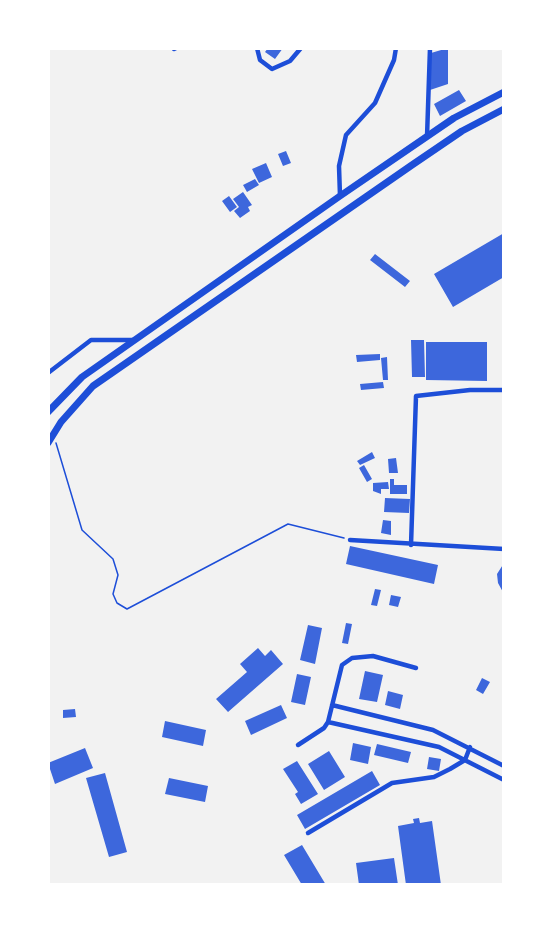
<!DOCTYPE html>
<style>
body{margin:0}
#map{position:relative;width:552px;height:933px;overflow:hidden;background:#f2f2f2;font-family:"Playfair Display",serif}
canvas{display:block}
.frame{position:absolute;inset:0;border:50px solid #fff;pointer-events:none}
</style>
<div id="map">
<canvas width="552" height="933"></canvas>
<div class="frame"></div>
</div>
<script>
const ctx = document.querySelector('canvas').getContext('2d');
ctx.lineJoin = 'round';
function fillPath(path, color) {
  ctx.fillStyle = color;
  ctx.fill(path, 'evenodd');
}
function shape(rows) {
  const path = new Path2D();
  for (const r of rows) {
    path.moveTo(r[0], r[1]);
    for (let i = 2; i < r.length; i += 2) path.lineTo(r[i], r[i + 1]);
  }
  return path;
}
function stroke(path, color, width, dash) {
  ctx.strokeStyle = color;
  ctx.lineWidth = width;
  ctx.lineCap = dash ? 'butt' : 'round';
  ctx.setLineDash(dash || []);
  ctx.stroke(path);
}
fillPath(shape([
 [268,48,283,48,275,59,265,52],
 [448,48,448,84,430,90,431,53],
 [459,90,466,101,440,116,434,104],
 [286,151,291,163,283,166,278,154],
 [266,163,272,177,259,183,252,169],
 [255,179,259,185,247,192,243,185],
 [243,192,252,205,248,207,250,211,240,218,234,211,239,207,233,199],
 [229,196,237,207,230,212,222,201],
 [504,233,504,277,453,307,434,274],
 [375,254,410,281,405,287,370,260],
 [411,340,424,340,425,377,412,377],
 [426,342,487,342,487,381,426,380],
 [380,354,380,360,357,362,356,355],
 [387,357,388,380,383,380,381,358],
 [383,382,384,388,361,390,360,384],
 [372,452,375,458,360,465,357,461],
 [396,458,398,473,389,473,388,459],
 [364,465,372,479,367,482,359,468],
 [390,479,394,479,394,485,407,485,407,494,390,494],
 [388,482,389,489,381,489,381,494,373,491,373,483],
 [385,498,410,499,409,513,384,512],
 [383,520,391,521,391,535,381,533],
 [350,546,438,565,434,584,346,564],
 [504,563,504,594,498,583,497,574],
 [375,589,381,590,377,606,371,605],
 [391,595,401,597,398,607,389,605],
 [346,623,352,624,348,644,342,643],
 [308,625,322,628,315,664,300,660],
 [258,648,265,656,271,650,283,664,228,712,216,699,247,672,240,664],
 [365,671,383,675,377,702,359,699],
 [297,674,311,677,305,705,291,702],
 [482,678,490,682,483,694,476,690],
 [388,691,403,695,400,709,385,705],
 [281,705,287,718,251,735,245,721],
 [75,709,76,717,63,718,63,710],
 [165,721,206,730,203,746,162,737],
 [353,743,371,747,368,764,350,760],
 [377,744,411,752,408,763,374,755],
 [85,748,93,768,55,784,48,763],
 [329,751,345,777,324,790,308,764],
 [429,757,441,759,439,771,427,769],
 [297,761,318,794,301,804,295,794,298,792,283,769],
 [372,771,380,785,305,829,297,815],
 [105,773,127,852,109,857,86,778],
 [169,778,208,786,205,802,165,794],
 [419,818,420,823,432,821,441,885,406,885,398,826,414,823,413,819],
 [302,845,326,885,302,885,284,855],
 [394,858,398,885,359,885,356,863]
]), '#3d67dc');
stroke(shape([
 [56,443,82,530,113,559,118,575,113,594,117,603,127,609,288,524,344,538]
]), '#1d4ed8', 1.5);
stroke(shape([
 [257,48,260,60,272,69,290,61,301,48],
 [174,49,176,48],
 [427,137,430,48],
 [340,196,339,166,346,135,375,103,394,60,396,48],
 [48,373,91,340,135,340],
 [350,540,504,549],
 [411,545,416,396,470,390,504,390],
 [332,705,433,730,504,766],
 [328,722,439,747,504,780],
 [298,745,324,728,328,722,342,665,352,658,373,656,416,668],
 [308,833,392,783,434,777,450,769,465,760,470,747]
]), '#1d4ed8', 4.5);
stroke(shape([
 [48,412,82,377,340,196,454,118,504,92],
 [48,443,61,422,93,386,412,165,462,131,504,109]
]), '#1d4ed8', 7);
</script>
